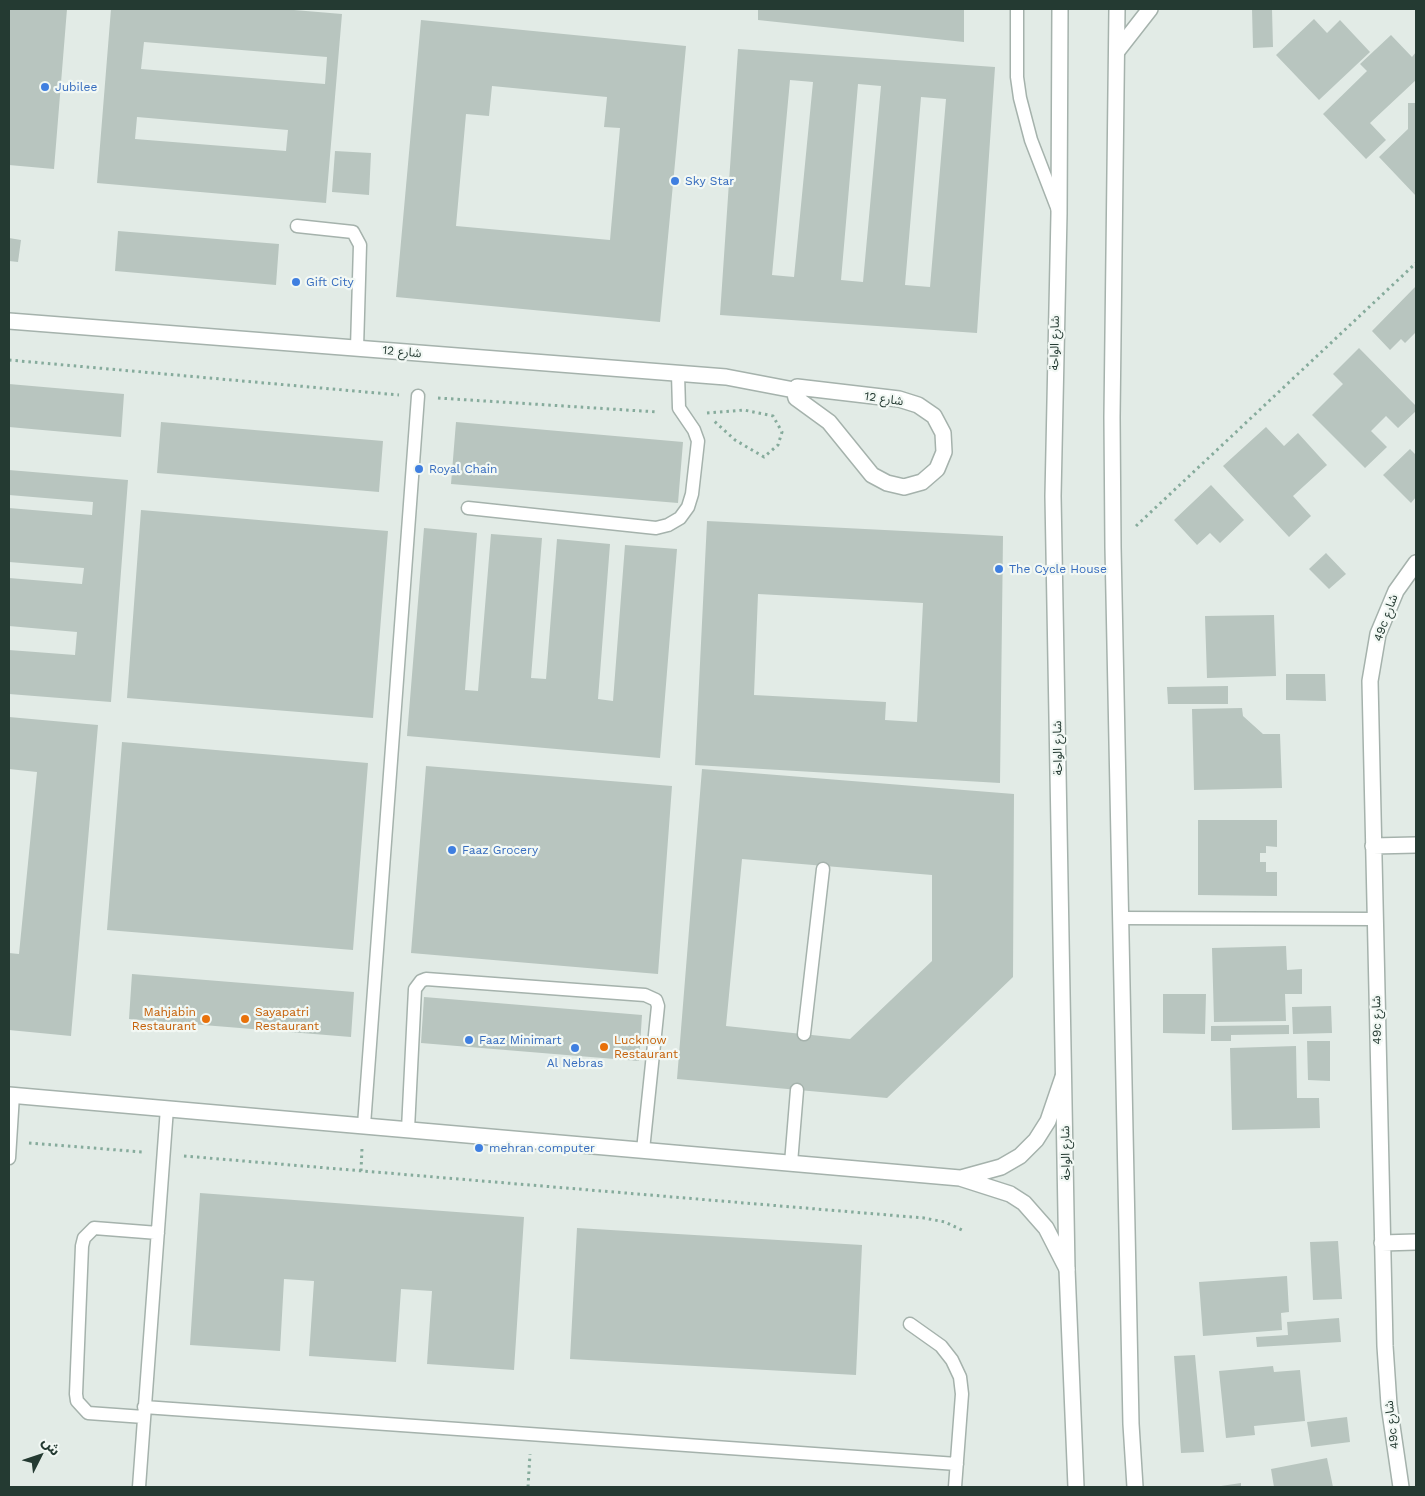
<!DOCTYPE html>
<meta charset="utf-8">
<style>
body{margin:0}
#map{position:relative;width:1425px;height:1496px;overflow:hidden;background:#e2ebe6;font-family:"Work Sans","Noto Sans Arabic",sans-serif}
canvas{display:block}
.frame{position:absolute;inset:0;border:10px solid #243a32;pointer-events:none}
.north{position:absolute;left:15px;top:1431px;width:50px;height:50px;-webkit-text-stroke:4px #f2f8f4;paint-order:stroke;rotate:49deg;font-size:14px;font-weight:700;line-height:20px;text-align:center;color:#243a32}
.north::after{content:'';display:block;margin:auto;width:18px;height:22px;background:#243a32;clip-path:polygon(50% 0,100% 100%,50% 72%,0 100%)}
</style>
<div id="map">
<canvas width="1425" height="1496"></canvas>
<div class="frame"></div>
<div class="north">ش</div>
</div>
<script>
const ctx = document.querySelector('canvas').getContext('2d');
ctx.lineJoin = 'round';
function fillPath(path, color) {
  ctx.fillStyle = color;
  ctx.fill(path, 'evenodd');
}
function shape(rows) {
  const path = new Path2D();
  for (const r of rows) {
    path.moveTo(r[0], r[1]);
    for (let i = 2; i < r.length; i += 2) path.lineTo(r[i], r[i + 1]);
  }
  return path;
}
function stroke(path, color, width, dash) {
  ctx.strokeStyle = color;
  ctx.lineWidth = width;
  ctx.lineCap = dash ? 'butt' : 'round';
  ctx.setLineDash(dash || []);
  ctx.stroke(path);
}
function drawText(font, color, halo, rows, align = 'center') {
  ctx.font = font + ' "Work Sans","Noto Sans Arabic",sans-serif';
  ctx.lineWidth = 4.5;
  ctx.setLineDash([]);
  ctx.textBaseline = 'middle';
  ctx.strokeStyle = halo;
  ctx.fillStyle = color;
  for (const [text, x, y, turn = 0] of rows) {
    ctx.save();
    ctx.translate(x, y);
    ctx.rotate((+turn || 0) * Math.PI / 180);
    ctx.textAlign = isNaN(turn) ? turn : align;
    if (halo) ctx.strokeText(text, 0, 0);
    ctx.fillText(text, 0, 0);
    ctx.restore();
  }
}
fillPath(shape([
 [9,9,67,9,54,169,9,165],
 [111,9,282,9,342,14,326,203,97,183],
 [144,42,327,57,325,84,141,69],
 [137,117,288,130,286,151,135,139],
 [758,9,964,9,964,42,758,20],
 [1252,9,1272,9,1273,47,1253,48],
 [1314,19,1327,33,1340,20,1370,52,1319,100,1276,55],
 [421,20,686,46,660,322,396,297],
 [492,86,607,97,604,127,620,128,610,240,456,226,466,114,489,116],
 [1391,35,1412,57,1416,52,1416,80,1370,123,1386,140,1366,159,1323,114,1367,71,1360,64],
 [738,49,995,67,977,333,720,315],
 [790,80,813,82,794,277,772,275],
 [858,84,881,86,863,282,841,280],
 [921,97,946,99,930,287,905,285],
 [1408,103,1416,103,1416,196,1379,157,1408,129],
 [335,151,371,153,369,195,332,192],
 [118,231,279,244,276,285,115,271],
 [9,238,21,240,18,262,9,261],
 [1416,286,1416,332,1405,343,1401,339,1390,350,1372,331],
 [1359,348,1416,406,1416,411,1398,428,1386,416,1371,431,1387,447,1365,468,1312,415,1343,384,1333,374],
 [9,384,124,394,121,437,9,427],
 [161,422,383,441,379,492,157,473],
 [456,422,683,442,678,503,451,484],
 [1266,427,1284,446,1298,433,1327,465,1293,496,1311,516,1289,537,1223,466],
 [1410,449,1416,455,1416,497,1411,503,1383,475],
 [9,470,128,480,111,702,9,694,9,650,75,655,77,632,9,626,9,578,82,584,84,568,9,562,9,508,92,515,93,502,9,495],
 [1211,485,1244,520,1220,543,1210,533,1197,545,1174,520],
 [141,510,388,531,373,718,127,698],
 [707,521,1003,536,1000,783,695,765],
 [758,594,923,603,917,722,885,720,886,702,754,695],
 [424,528,477,533,465,690,478,691,491,534,542,538,531,678,546,679,557,539,610,544,598,699,613,701,625,545,677,549,660,758,407,736],
 [1326,553,1346,574,1329,589,1309,569],
 [1274,615,1276,676,1207,678,1205,616],
 [1286,674,1325,674,1326,701,1286,700],
 [1228,686,1228,704,1168,704,1167,687],
 [1242,708,1243,716,1263,734,1280,734,1282,788,1194,790,1192,709],
 [9,717,98,725,71,1036,9,1030,9,953,19,954,37,772,9,769],
 [122,742,368,763,353,950,107,930],
 [426,766,672,786,658,974,411,953],
 [702,769,1014,794,1013,977,887,1098,677,1079],
 [742,859,932,875,932,961,850,1039,726,1026],
 [1198,820,1277,820,1277,847,1266,846,1266,853,1260,853,1260,862,1266,862,1266,872,1277,872,1277,896,1198,895],
 [1286,946,1287,970,1302,969,1302,994,1285,994,1286,1021,1214,1022,1212,948],
 [132,974,354,992,351,1037,129,1019],
 [1163,994,1206,994,1205,1034,1163,1033],
 [424,997,642,1015,639,1061,421,1043],
 [1331,1006,1332,1033,1293,1034,1292,1007],
 [1289,1025,1289,1034,1231,1035,1231,1041,1211,1041,1211,1026],
 [1307,1041,1330,1041,1330,1081,1308,1080],
 [1296,1046,1297,1098,1319,1098,1320,1128,1232,1130,1230,1048],
 [200,1193,524,1217,514,1370,427,1364,432,1291,401,1289,396,1362,309,1356,314,1281,284,1279,280,1351,190,1345],
 [577,1228,862,1245,856,1375,570,1359],
 [1338,1241,1342,1299,1313,1300,1310,1242],
 [1287,1276,1289,1312,1281,1313,1282,1330,1203,1336,1199,1282],
 [1339,1318,1341,1342,1257,1347,1256,1337,1288,1335,1287,1322],
 [1195,1355,1204,1452,1181,1453,1174,1356],
 [1273,1366,1274,1372,1300,1370,1305,1421,1254,1426,1255,1435,1226,1438,1219,1371],
 [1347,1417,1350,1442,1311,1447,1307,1422],
 [1327,1458,1333,1487,1274,1487,1271,1469],
 [1241,1483,1241,1487,1221,1487,1221,1486]
]), '#b8c5bf');
const service = shape([
 [1017,9,1017,77,1020,98,1031,140,1058,210],
 [297,226,353,232,360,245,357,348],
 [468,508,656,528,668,525,680,518,688,507,692,494,698,441,694,430,679,408,678,374],
 [1120,918,1375,919],
 [804,1034,823,869],
 [364,1125,418,396],
 [408,1129,415,989,421,981,426,979,645,995,656,1000,658,1006,643,1150],
 [9,1158,13,1095],
 [791,1163,797,1090],
 [910,1324,941,1346,952,1360,960,1377,962,1394,955,1487],
 [144,1407,957,1464],
 [144,1417,88,1413,77,1401,76,1394,82,1246,84,1238,94,1228,158,1233],
 [139,1487,167,1108]
]);
const minor = shape([
 [1118,50,1150,9],
 [9,321,726,377,794,390],
 [797,387,899,399,918,405,934,416,943,433,944,452,937,469,922,482,904,487,887,483,872,475,829,422,796,398,794,390,797,387],
 [1373,846,1416,845],
 [9,1095,960,1178,1010,1194,1024,1203,1046,1228,1067,1269],
 [961,1178,1001,1167,1020,1156,1036,1140,1048,1121,1063,1077],
 [1382,1243,1416,1242],
 [1401,1487,1389,1405,1385,1346,1370,681,1378,634,1396,591,1416,563]
]);
const tertiary = shape([
 [1060,9,1059,214,1053,496,1067,1269,1076,1487],
 [1117,9,1112,417,1113,547,1131,1424,1135,1487]
]);
stroke(service, '#a5b2ac', 15);
stroke(minor, '#a5b2ac', 18);
stroke(tertiary, '#a5b2ac', 18);
stroke(shape([
 [9,360,399,395],
 [438,398,658,412],
 [707,413,744,410,773,416,782,432,778,445,764,457,735,440,714,421],
 [1136,526,1416,263],
 [29,1143,143,1152],
 [184,1156,924,1218,945,1222,962,1230],
 [361,1171,362,1148],
 [528,1487,530,1454]
]), '#86ab9c', 3, [2.5, 4]);
stroke(service, '#fff', 12);
stroke(minor, '#fff', 15);
stroke(tertiary, '#fff', 15);
for (const [x, y, r, color] of [
 [45,87,5,"#3f7fe0"],
 [675,181,5,"#3f7fe0"],
 [296,282,5,"#3f7fe0"],
 [419,469,5,"#3f7fe0"],
 [999,569,5,"#3f7fe0"],
 [452,850,5,"#3f7fe0"],
 [206,1019,5,"#e8710a"],
 [245,1019,5,"#e8710a"],
 [469,1040,5,"#3f7fe0"],
 [604,1047,5,"#e8710a"],
 [575,1048,5,"#3f7fe0"],
 [479,1148,5,"#3f7fe0"]
]) {
  const dot = new Path2D();
  dot.arc(x, y, r, 0, 2 * Math.PI);
  ctx.fillStyle = color;
  ctx.fill(dot);
  stroke(dot, '#f2f8f4', 2);
}
drawText('12px', '#366cbe', '#f2f8f4', [
 ["Jubilee",55,87],
 ["Sky Star",685,181],
 ["Gift City",306,282],
 ["Royal Chain",429,469],
 ["The Cycle House",1009,569],
 ["Faaz Grocery",462,850],
 ["Faaz Minimart",479,1040],
 ["Al Nebras",575,1063,"center"],
 ["mehran computer",489,1148]
], 'left');
drawText('12px', '#243a32', '#f2f8f4', [
 ["شارع الواحة",1055,343,-89],
 ["شارع 12",402,352,5],
 ["شارع 12",884,399,8],
 ["49c شارع",1386,618,-70],
 ["شارع الواحة",1058,748,-91],
 ["49c شارع",1377,1020,-91],
 ["شارع الواحة",1066,1153,-91],
 ["49c شارع",1392,1425,-97]
]);
drawText('12px', '#c56008', '#f2f8f4', [
 ["Mahjabin",196,1012,"right"],
 ["Restaurant",196,1026,"right"],
 ["Sayapatri",255,1012],
 ["Restaurant",255,1026],
 ["Lucknow",614,1040],
 ["Restaurant",614,1054]
], 'left');
</script>
